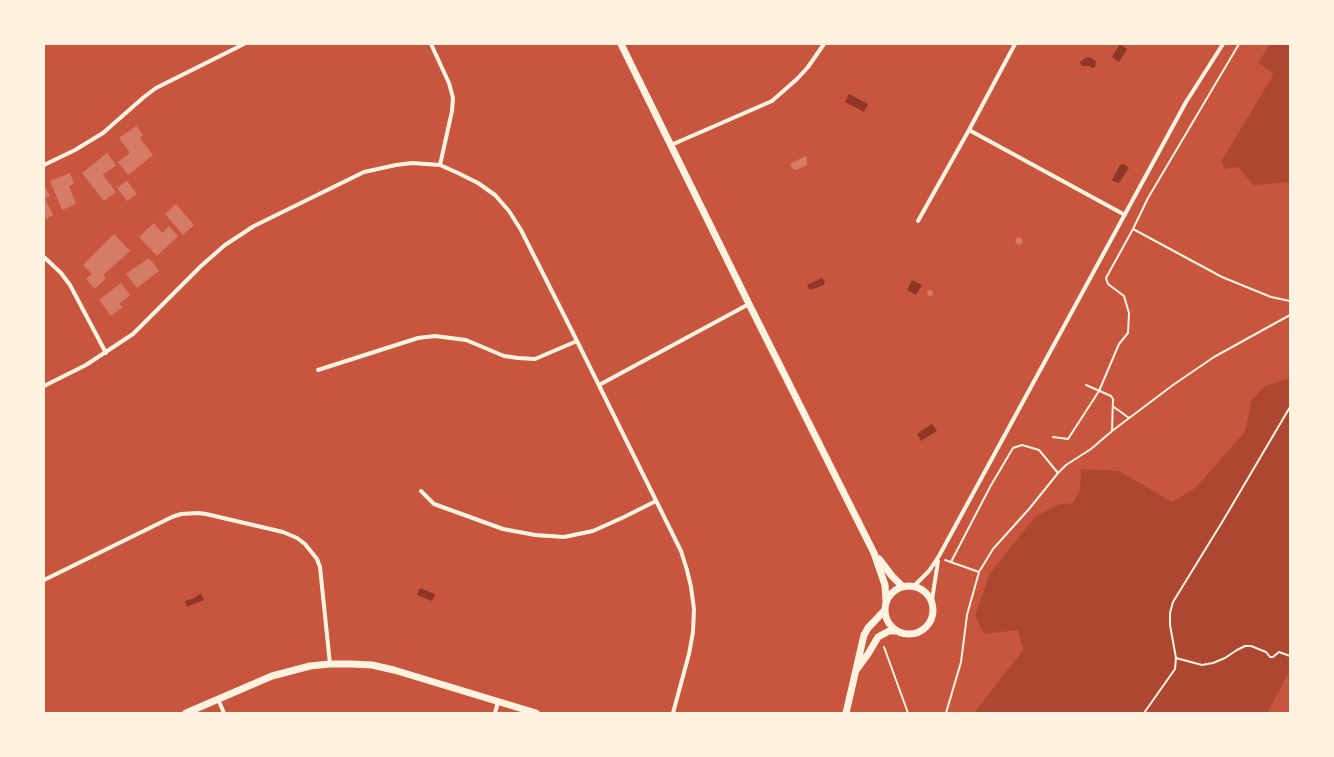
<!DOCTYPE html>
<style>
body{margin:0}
#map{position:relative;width:1334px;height:757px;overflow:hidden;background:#c8553d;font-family:"PT Sans Narrow",sans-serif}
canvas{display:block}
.frame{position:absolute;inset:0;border:45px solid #fff3e0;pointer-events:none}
</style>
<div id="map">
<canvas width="1334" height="757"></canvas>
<div class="frame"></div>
</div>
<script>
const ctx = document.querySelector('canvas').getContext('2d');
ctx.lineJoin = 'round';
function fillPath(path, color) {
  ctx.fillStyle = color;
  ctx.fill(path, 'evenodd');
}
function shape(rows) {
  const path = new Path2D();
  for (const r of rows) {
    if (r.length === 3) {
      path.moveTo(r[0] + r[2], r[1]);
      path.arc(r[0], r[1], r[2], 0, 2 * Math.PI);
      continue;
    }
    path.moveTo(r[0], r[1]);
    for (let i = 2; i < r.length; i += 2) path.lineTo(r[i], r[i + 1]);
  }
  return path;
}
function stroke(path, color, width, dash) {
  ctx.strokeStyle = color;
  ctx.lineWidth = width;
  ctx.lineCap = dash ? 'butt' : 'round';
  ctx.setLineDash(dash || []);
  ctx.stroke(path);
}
fillPath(shape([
 [1270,44,1290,44,1290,182,1253,185,1239,167,1224,169,1222,160,1274,74,1258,63],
 [1290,378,1290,671,1267,713,974,713,1023,650,1018,630,984,634,975,616,990,573,1035,517,1057,505,1073,503,1080,490,1081,469,1119,471,1172,502,1195,488,1245,432,1251,401,1265,386]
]), '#ae4732');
fillPath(shape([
 [1120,44,1127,49,1119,62,1112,57],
 [1087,57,1091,58,1096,61,1095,67,1092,68,1089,66,1082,66,1080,62],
 [849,94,868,104,864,112,845,102],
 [1124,164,1129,168,1119,183,1115,182,1112,180,1120,165],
 [822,278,825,282,824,285,810,290,809,289,807,285],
 [912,280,922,285,916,295,907,290],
 [932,424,937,431,921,441,917,434],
 [420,588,435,594,432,601,417,595],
 [200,594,202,595,204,600,187,607,185,601,194,598]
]), '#8f3625');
fillPath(shape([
 [136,126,143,135,140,138,153,155,128,175,118,162,130,153,119,138],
 [107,153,116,165,103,175,116,192,104,201,82,173],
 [806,156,807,165,797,170,793,169,790,164],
 [70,173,74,184,69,186,76,204,62,210,50,181],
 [127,181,137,194,127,201,117,188],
 [44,185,50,196,45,199,53,215,44,220],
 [176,204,194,225,183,235,165,214],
 [154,223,162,233,169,226,178,236,157,256,139,237],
 [114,234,130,251,103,275,106,278,95,289,86,279,92,274,83,265],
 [1019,241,3.5],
 [149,258,159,271,137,288,126,274],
 [121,283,130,295,119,304,123,307,111,316,99,300],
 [930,293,3]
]), '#d67c66');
stroke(shape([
 [1133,229,1222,277,1271,297,1290,301],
 [1086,385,1111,396,1113,399,1112,431],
 [1114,407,1129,418],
 [1053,437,1068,439,1099,391,1119,344,1128,333,1129,313,1124,296,1108,284,1106,278,1133,229,1148,198,1239,44],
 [945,560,979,572],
 [951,562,990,487,1013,448,1022,445,1039,450,1058,473],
 [884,647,908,713],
 [1176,658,1202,665,1213,663,1225,658,1237,650,1245,646,1251,646,1266,652,1270,657,1273,657,1279,652,1290,656],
 [946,713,961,662,967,615,979,572,993,549,1029,509,1058,473,1066,465,1091,449,1112,431,1173,385,1214,357,1290,315],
 [1144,713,1175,669,1176,658,1170,625,1170,613,1173,602,1224,519,1290,407]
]), '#fff3e0', 2);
stroke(shape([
 [431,44,449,83,453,98,452,111,440,165],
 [969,130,1015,44],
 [671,145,772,101,797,79,808,67,824,44],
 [44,165,75,150,103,133,144,97,156,88,244,44],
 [918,221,969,130,1125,215],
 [44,257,61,273,70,285,106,353],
 [318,370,418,338,435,336,466,340,504,356,518,358,535,359,577,341],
 [599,385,749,304],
 [44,386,86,365,133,334,201,266,225,245,254,226,364,172,396,165,412,163,440,165,458,173,478,183,495,195,509,211,521,230,577,341,681,551,687,570,691,587,694,609,693,632,689,654,673,713],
 [421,491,434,504,503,529,535,535,564,537,593,531,624,517,656,501],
 [44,580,172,517,181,514,198,513,206,514,283,532,297,538,305,544,317,559,320,567,330,664],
 [915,585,929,571,939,556,1186,102,1223,44],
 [932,600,938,561],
 [218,699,224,713],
 [495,713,498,702]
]), '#fff3e0', 4);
stroke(shape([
 [621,44,749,304,874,553,885,585,886,601],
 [879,559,892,576,902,586],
 [909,610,24],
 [857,669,868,654,878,637,889,631,895,631],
 [186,713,272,676,310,666,330,664,352,664,372,665,394,670,536,713],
 [846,713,864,635,868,628,884,611]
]), '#fff3e0', 7);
</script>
